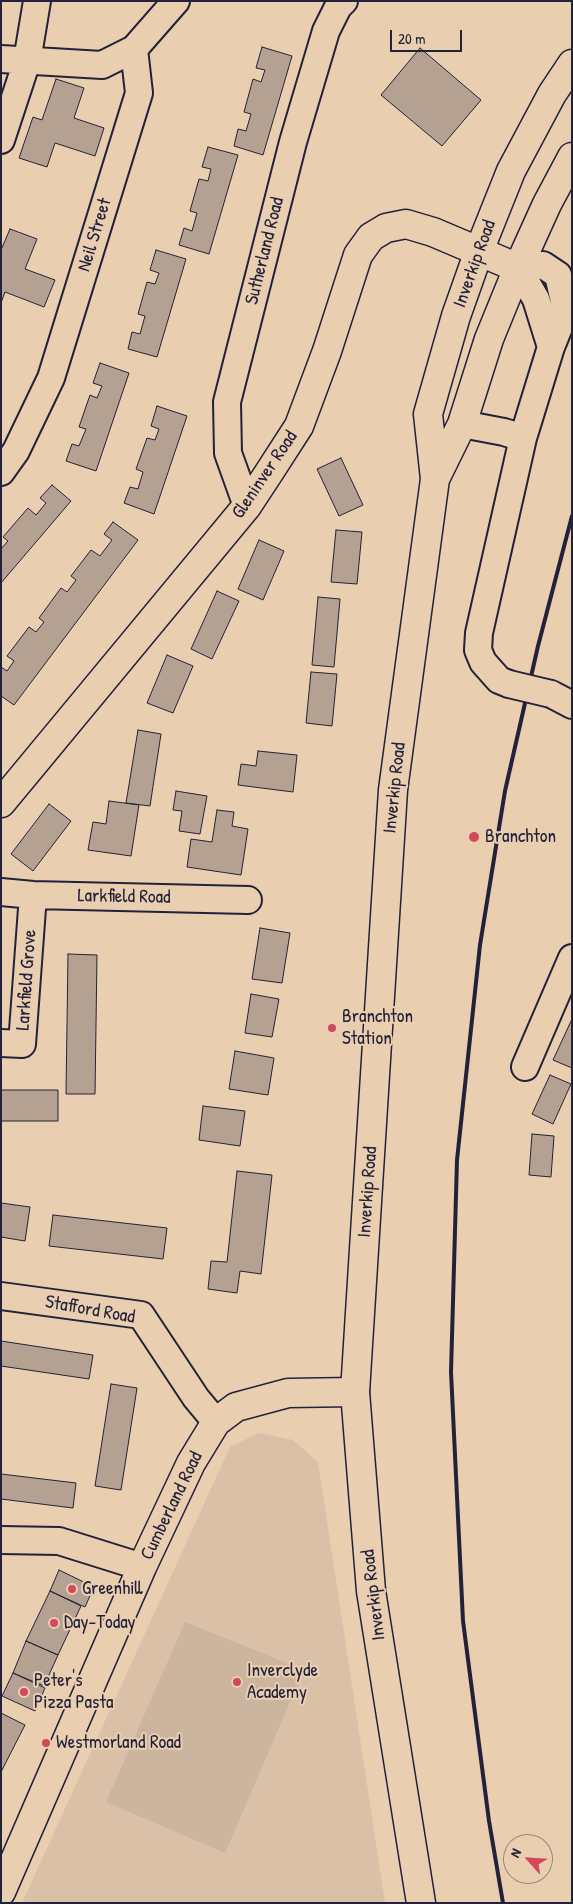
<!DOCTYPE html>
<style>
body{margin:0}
#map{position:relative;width:573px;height:1904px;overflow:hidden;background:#e9ceb0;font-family:"Patrick Hand",sans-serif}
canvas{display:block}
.frame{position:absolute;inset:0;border:2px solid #22223b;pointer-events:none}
.north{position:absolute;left:503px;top:1834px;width:50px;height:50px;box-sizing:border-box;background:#e9ceb0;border:1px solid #998981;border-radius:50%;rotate:296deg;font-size:14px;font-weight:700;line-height:20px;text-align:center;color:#22223b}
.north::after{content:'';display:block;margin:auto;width:18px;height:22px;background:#d1495b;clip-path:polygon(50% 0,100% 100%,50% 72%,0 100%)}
.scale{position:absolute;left:390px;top:30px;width:72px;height:22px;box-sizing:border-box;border:2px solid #22223b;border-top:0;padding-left:6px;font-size:15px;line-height:18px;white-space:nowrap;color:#22223b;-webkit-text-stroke:4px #e9ceb0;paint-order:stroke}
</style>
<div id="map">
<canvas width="573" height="1904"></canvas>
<div class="frame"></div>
<div class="north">N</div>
<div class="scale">20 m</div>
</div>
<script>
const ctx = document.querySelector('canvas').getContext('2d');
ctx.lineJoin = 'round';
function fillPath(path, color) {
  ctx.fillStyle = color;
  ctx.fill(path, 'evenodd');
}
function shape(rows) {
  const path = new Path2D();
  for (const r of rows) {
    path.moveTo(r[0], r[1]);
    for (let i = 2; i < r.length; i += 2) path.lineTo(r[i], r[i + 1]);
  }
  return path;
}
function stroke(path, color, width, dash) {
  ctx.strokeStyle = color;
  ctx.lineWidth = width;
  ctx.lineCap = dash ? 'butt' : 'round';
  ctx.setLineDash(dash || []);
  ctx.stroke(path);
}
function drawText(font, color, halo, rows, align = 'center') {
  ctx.font = font + ' "Patrick Hand",sans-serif';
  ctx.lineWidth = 4;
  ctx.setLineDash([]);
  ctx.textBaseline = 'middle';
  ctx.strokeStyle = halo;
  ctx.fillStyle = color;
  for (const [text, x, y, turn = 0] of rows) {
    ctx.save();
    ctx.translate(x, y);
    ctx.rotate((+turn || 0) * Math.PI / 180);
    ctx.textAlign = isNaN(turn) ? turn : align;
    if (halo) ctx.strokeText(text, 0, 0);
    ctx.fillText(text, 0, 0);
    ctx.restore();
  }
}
fillPath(shape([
 [259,1433,293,1440,318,1462,385,1903,22,1903,230,1447]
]), '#d9c0a7');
fillPath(shape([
 [185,1622,304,1670,225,1853,106,1802]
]), '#ccb59f');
const building = shape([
 [262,47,292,56,263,155,234,146,238,129,246,131,251,114,244,112,253,79,261,82,265,70,256,68,262,47],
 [420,48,481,100,442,146,381,95,420,48],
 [56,79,84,88,74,118,104,128,95,156,55,143,47,167,19,158,33,117,42,120,56,79],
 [208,147,238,155,209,254,179,245,184,228,192,231,197,213,190,211,199,179,208,181,211,169,202,167,208,147],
 [10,229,37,239,25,269,55,280,44,307,5,292,1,303,1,250,10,229],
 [156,250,186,259,157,357,128,349,132,332,140,334,145,316,138,314,147,282,155,284,159,273,150,270,156,250],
 [100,363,129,373,96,471,66,461,72,444,79,446,86,429,79,427,90,395,97,398,102,386,93,383,100,363],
 [157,406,187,416,154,514,124,503,130,487,138,489,143,472,136,469,147,438,155,440,159,429,151,426,157,406],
 [341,458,363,505,339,516,317,469,341,458],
 [52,485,71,501,1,583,1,549,8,541,3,537,28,508,36,515,46,503,40,498,52,485],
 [113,522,138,540,14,705,1,696,1,667,7,671,14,661,7,656,29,627,36,632,44,622,39,618,61,588,67,592,76,580,71,576,91,550,100,556,112,540,104,534,113,522],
 [336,530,362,532,357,584,331,582,336,530],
 [259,540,284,551,263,600,238,589,259,540],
 [217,591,239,601,212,659,191,649,217,591],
 [318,597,340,599,334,667,312,665,318,597],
 [167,655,193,666,173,713,147,703,167,655],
 [311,672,337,674,332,726,306,723,311,672],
 [138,730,161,734,150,806,126,803,138,730],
 [258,751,297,755,293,792,238,785,241,764,256,766,258,751],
 [176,791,207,796,200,834,179,831,182,811,173,810,176,791],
 [109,801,139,805,131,856,88,850,93,822,106,824,109,801],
 [49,804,71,821,33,871,11,854,49,804],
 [217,810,234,812,232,826,248,829,241,875,187,867,191,839,212,842,217,810],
 [260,928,290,933,282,983,252,979,260,928],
 [68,954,97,955,95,1094,66,1094,68,954],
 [251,994,279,999,272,1037,245,1033,251,994],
 [572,1019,572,1068,553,1060,572,1019],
 [235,1051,274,1058,268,1095,229,1089,235,1051],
 [550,1075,571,1084,553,1124,532,1114,550,1075],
 [1,1090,58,1090,58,1121,1,1121,1,1090],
 [203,1106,245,1111,240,1146,199,1140,203,1106],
 [532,1134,554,1136,551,1177,529,1175,532,1134],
 [237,1171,272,1175,261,1274,240,1271,237,1293,208,1289,211,1261,227,1262,237,1171],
 [1,1203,30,1207,25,1241,1,1237,1,1203],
 [53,1215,167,1228,163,1259,49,1246,53,1215],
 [1,1341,93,1355,89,1379,1,1366,1,1341],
 [111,1384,137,1388,121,1490,95,1486,111,1384],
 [1,1474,76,1483,73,1508,1,1499,1,1474],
 [59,1570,94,1587,85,1607,50,1591,59,1570],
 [50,1591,81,1606,58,1655,26,1641,50,1591],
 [26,1641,58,1655,44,1686,13,1673,26,1641],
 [13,1673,45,1688,35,1711,2,1696,13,1673],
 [1,1713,25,1725,1,1772,1,1713]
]);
fillPath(building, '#b5a191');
stroke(building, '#22223b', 1);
const minor = shape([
 [1,59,102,65,134,49],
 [1,140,27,61,37,1],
 [462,424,504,432,523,438],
 [1,472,16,451,51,378,139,93,134,49,176,1],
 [247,506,228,453,227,402,293,142,326,31,338,7,344,1],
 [509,684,499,680,483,662,478,650,479,633,523,438,551,347,566,310,558,275,543,265,518,268,536,299,551,347],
 [551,694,572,705],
 [1,892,33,895,248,900],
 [1,1043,22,1044,33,895],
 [525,1067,572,958],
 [1,1296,141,1315,196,1398,216,1422],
 [1,1540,59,1541,142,1567]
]);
const tertiary = shape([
 [1,803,247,506,270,471,299,426,327,351,358,255,371,237,386,228,406,224,433,232,518,268],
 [1,1892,142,1567,191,1463,216,1422,236,1407,288,1393,355,1392]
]);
const trunk = shape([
 [435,479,462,424,489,339,518,268,547,204,572,157],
 [421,1903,371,1591,355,1392,393,790,435,479,428,414,456,316,479,251,511,171,552,94,572,64]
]);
stroke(minor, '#22223b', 30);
stroke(tertiary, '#22223b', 31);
stroke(trunk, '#22223b', 31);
stroke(minor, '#e9ceb0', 26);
stroke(tertiary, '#e9ceb0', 28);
stroke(trunk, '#e9ceb0', 28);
stroke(shape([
 [503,1903,489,1821,463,1621,451,1372,457,1160,480,945,505,791,538,646,572,516]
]), '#22223b', 4);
const minorBridge = shape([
 [509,684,551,694]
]);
stroke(minorBridge, '#22223b', 30, []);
stroke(minorBridge, '#e9ceb0', 26);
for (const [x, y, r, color] of [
 [474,837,6,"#d1495b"],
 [332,1028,5,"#d1495b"],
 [72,1589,5,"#d1495b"],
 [54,1623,5,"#d1495b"],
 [237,1682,5,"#d1495b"],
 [24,1692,5,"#d1495b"],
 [46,1743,5,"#d1495b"]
]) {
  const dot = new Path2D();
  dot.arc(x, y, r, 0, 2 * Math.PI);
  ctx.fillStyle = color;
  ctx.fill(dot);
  stroke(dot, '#e9ceb0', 2);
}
drawText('19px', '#22223b', '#e9ceb0', [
 ["Neil Street",95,235,-73],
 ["Sutherland Road",265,251,-76],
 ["Inverkip Road",475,264,-70],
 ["Gleninver Road",265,475,-56],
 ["Inverkip Road",395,788,-84],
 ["Larkfield Road",124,897,1],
 ["Larkfield Grove",27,980,-86],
 ["Inverkip Road",368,1192,-86],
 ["Stafford Road",90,1310,10],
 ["Cumberland Road",172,1506,-64],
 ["Inverkip Road",374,1595,-97]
]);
drawText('19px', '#22223b', '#e9ceb0', [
 ["Branchton",485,837],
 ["Branchton",342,1017],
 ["Station",342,1039],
 ["Greenhill",82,1589],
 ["Day-Today",64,1623],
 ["Inverclyde",247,1671],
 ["Academy",247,1693],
 ["Peter's",34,1681],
 ["Pizza Pasta",34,1703],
 ["Westmorland Road",56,1743]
], 'left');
</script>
